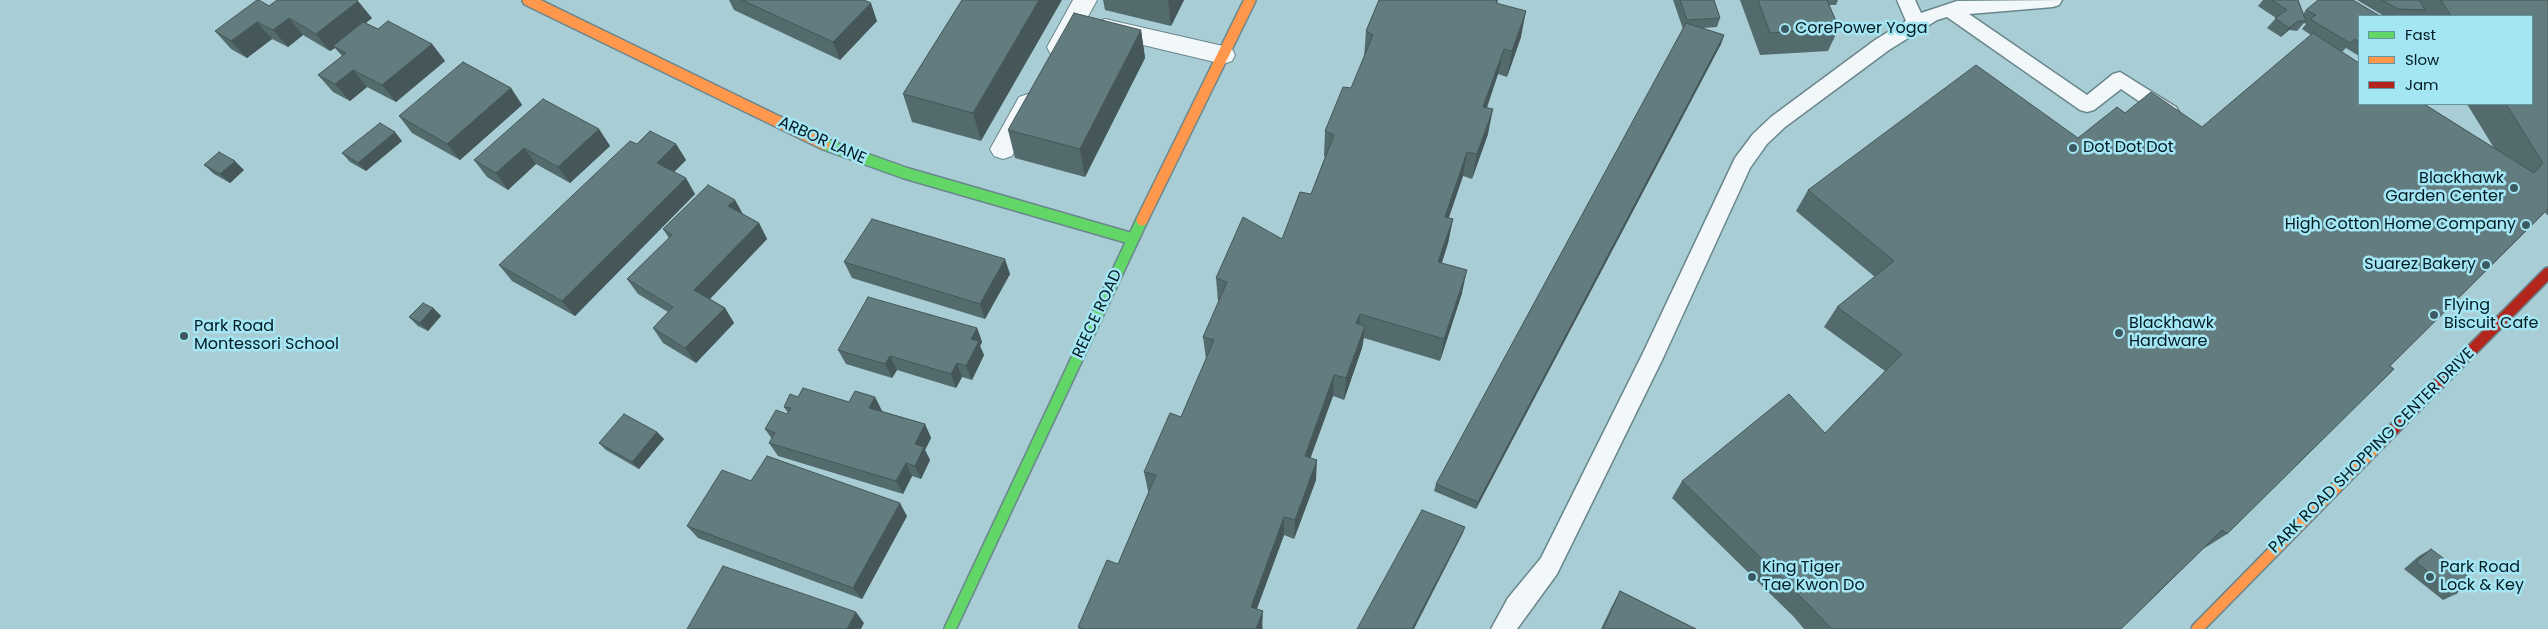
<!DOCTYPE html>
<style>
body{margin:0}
#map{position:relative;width:2548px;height:629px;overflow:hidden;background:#a9cdd5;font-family:Poppins,sans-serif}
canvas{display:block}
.legend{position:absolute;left:2358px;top:15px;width:175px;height:90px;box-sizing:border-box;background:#a4e6f4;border:1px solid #6395a0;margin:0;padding:6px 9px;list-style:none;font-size:15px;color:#021c22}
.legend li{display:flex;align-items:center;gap:10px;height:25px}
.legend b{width:25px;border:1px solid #6395a0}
</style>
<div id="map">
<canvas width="2548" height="629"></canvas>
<ul class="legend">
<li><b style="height:6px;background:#63d668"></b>Fast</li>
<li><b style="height:6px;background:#ff974d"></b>Slow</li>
<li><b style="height:6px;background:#b3261e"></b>Jam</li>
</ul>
</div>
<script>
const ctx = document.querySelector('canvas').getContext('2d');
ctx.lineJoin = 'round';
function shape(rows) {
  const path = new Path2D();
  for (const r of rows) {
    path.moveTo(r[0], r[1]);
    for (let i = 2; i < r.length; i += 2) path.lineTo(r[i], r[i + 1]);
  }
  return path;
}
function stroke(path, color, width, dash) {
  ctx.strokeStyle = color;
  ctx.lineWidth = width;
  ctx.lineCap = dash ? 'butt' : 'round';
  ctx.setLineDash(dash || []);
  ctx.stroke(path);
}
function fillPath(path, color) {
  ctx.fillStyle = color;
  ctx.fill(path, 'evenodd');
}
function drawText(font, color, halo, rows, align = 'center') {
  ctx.font = font + ' Poppins,sans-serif';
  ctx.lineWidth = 5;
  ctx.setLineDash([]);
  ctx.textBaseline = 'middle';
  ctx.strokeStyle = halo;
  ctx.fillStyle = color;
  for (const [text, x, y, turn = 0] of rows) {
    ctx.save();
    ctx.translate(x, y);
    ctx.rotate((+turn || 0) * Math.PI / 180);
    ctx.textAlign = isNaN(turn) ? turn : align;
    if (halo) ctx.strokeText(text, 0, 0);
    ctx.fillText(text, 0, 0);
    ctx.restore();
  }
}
const lane = shape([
 [1897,0,1915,0,1921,13,1957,1,2062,0,2059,5,2053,7,1969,14,2087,95,2113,74,2120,72,2176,107,2179,112,2176,117,2169,119,2162,117,2121,89,2094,110,2087,112,2080,110,1947,17,1937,20,1889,50,1785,127,1767,144,1750,168,1663,358,1557,574,1517,629,1491,629,1508,598,1541,558,1643,353,1735,158,1753,134,1771,117,1875,40,1906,21,1897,0]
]);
const street = shape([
 [1073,0,1097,0,1068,53,1059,56,1050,53,1047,47,1073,0],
 [1105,19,1223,46,1232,49,1235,55,1232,61,1223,64,1097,34,1093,28,1097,22,1105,19],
 [1028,94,1037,97,1040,104,1012,156,1003,159,994,156,990,149,994,142,1019,97,1028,94]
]);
const fast = shape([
 [824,144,905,173,1133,239],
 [950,629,1142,220]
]);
const slow = shape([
 [528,0,824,144],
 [1142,220,1250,0],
 [2197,629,2381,442]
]);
const jam = shape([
 [2381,442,2548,273]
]);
stroke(lane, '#69868c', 3);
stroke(street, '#69868c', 2);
stroke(fast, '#69868c', 14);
stroke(slow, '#69868c', 14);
stroke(jam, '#69868c', 14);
fillPath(lane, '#f2f8f9');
fillPath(street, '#f2f8f9');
stroke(fast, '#63d668', 11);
stroke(slow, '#ff974d', 11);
stroke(jam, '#b3261e', 11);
fillPath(shape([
 [729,0,864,0,877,21,840,60,734,10],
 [962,0,981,141,912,122,903,94],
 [1103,0,1184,0,1171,26,1105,10],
 [1379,0,1498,0,1497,4,1521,37,1507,77,1498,74,1487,108,1488,134,1472,179,1463,176,1448,218,1453,219,1448,243,1442,263,1462,293,1440,361,1364,338,1362,348,1344,400,1333,396,1310,458,1316,480,1294,539,1284,535,1257,609,1263,628,1262,629,1079,629,1078,627,1118,564,1149,491,1148,491,1144,472,1181,417,1206,359,1203,337,1219,301,1218,301,1216,278,1282,239,1311,194,1325,157,1324,156,1325,131,1351,88,1364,57,1366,31],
 [1673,0,1714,0,1720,18,1717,27,1703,28,1724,35,1721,44,1476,509,1434,491,1436,484,1683,29],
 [1740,0,1838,0,1836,5,1829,5,1839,28,1828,51,1760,55],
 [2263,0,2298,0,2303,14,2306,10,2359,16,2359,56,2346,48,2342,52,2494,148,2467,104,2532,104,2532,16,2384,16,2357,0,2548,0,2548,215,2547,215,2545,212,2390,366,2227,534,2203,549,2121,629,1804,629,1794,617,1672,498,1682,481,1825,433,1885,371,1824,327,1837,307,1875,277,1796,211,1808,190,2078,138,2125,113,2202,127,2311,35,2302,29,2306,24,2304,23,2297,31,2289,30,2281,37,2267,28,2276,18,2258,6],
 [269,6,372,18,366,23,378,29,432,44,445,61,396,102,367,87,350,101,333,92,318,75,342,56,335,48,330,51,303,35,288,47,272,39,247,58,231,49,215,31],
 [1141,30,1145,58,1085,177,1015,158,1008,130],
 [511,88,522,105,460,160,412,133,399,116],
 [599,129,610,146,570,183,536,164,508,190,487,177,474,160],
 [402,141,366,171,350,162,342,153],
 [637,144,676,144,686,160,674,172,695,194,575,316,512,281,499,265],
 [204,165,244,170,230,183,214,174],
 [735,200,743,215,759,223,767,239,710,299,725,308,734,323,696,363,663,343,653,328,668,312,638,294,627,279,669,238,663,229],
 [844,262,1010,274,985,319,852,278],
 [433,308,441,316,428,331,418,326,409,317],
 [977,328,982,342,980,346,984,355,972,380,962,377,956,388,897,370,892,378,846,364,838,350],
 [798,397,849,402,875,397,882,411,925,424,931,438,925,450,930,460,921,479,912,476,903,494,778,456,769,443,772,439,765,429,787,414,788,413,784,407],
 [657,432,664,439,639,469,606,450,599,443],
 [907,516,862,599,698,538,687,526],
 [2431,549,2456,594,2443,600,2404,569,2419,556],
 [1620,591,1696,629,1601,629,1612,606]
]), '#546b6d');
fillPath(shape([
 [1039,0,1062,0,981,141,973,113],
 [1168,0,1184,0,1171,26],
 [358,1,372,18,335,47,333,46,335,48,330,51,316,34],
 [871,3,877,21,840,60,833,42],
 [1526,11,1521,37,1507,77,1512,51],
 [289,18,303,35,288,47,273,30],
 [2298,21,2289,30,2281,37,2289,28],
 [257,22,272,39,247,58,231,41],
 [1141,30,1145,58,1085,177,1080,149],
 [1724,35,1721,44,1476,509,1478,502],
 [432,44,445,61,396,102,382,85],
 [1504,49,1498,74,1478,132,1483,107],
 [353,70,367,87,350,101,335,84],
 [511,88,522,105,460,160,447,144],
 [1493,109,1488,134,1472,179,1477,154],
 [599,129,610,146,570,183,558,167],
 [395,132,402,141,366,171,358,163],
 [676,144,686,160,667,179,657,163],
 [524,148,536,164,508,190,496,173],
 [1467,152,1463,176,1441,241,1445,217],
 [235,161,244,170,230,183,220,174],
 [686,178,695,194,575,316,562,301],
 [735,200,744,216,728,206],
 [1453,219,1448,243,1434,285,1438,262],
 [759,223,767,239,704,305,694,290],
 [1005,259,1010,274,985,319,980,304],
 [1467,270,1462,293,1440,361,1444,339],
 [433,308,441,316,428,331,420,323],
 [725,308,734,323,696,363,685,348],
 [1360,314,1358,336,1356,323],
 [1365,326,1362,348,1344,400,1346,378],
 [977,328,982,342,980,346,984,355,972,380,966,366,971,339],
 [890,356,897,370,892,378,885,364],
 [957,363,962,377,956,388,951,374],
 [1334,375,1333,396,1304,476,1305,456],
 [875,397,882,411,877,422,869,408],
 [925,424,931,438,925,450,930,460,921,479,915,466,915,444],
 [657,432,664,439,639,469,632,462],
 [1317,460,1316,480,1294,539,1295,520],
 [906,463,912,476,903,494,896,481],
 [900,503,907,516,862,599,853,588],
 [1284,517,1284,535,1251,624,1251,607],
 [1465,527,1463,533,1414,629,1412,629],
 [1263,611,1262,629,1256,629],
 [856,612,864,623,861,629,847,629]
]), '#455759');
const building = shape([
 [257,0,259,0,269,6,277,0,357,0,358,1,316,34,289,18,273,30,257,22,231,41,215,31,257,0],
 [742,0,864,0,871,3,833,42,742,0],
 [962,0,1039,0,973,113,903,94,962,0],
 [1379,0,1497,0,1496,3,1526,11,1512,51,1504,49,1483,107,1493,109,1477,154,1467,152,1445,217,1453,219,1438,262,1467,270,1444,339,1360,314,1356,323,1365,326,1346,378,1334,375,1305,456,1317,460,1295,520,1284,517,1251,607,1263,611,1256,629,1084,629,1078,627,1107,560,1118,564,1156,475,1144,472,1170,413,1181,417,1214,340,1203,337,1227,282,1216,278,1243,217,1282,239,1300,192,1311,194,1334,135,1325,131,1343,87,1351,88,1373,35,1366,31,1379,0],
 [1680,0,1714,0,1720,18,1687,20,1680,0],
 [1758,0,1827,0,1839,28,1770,33,1758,0],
 [2272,0,2298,0,2306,21,2298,21,2289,28,2275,18,2287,10,2272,0],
 [2318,0,2353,0,2380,16,2359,16,2359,42,2355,39,2350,43,2310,19,2316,15,2306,10,2318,0],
 [2382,0,2419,0,2425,10,2398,9,2382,0],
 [2441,0,2548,0,2548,209,2390,366,2394,369,2227,534,2222,530,2121,629,1832,629,1807,603,1682,481,1789,394,1825,433,1902,354,1837,307,1894,261,1808,190,1976,65,2078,138,2117,107,2125,113,2151,92,2202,127,2313,33,2359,63,2359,104,2424,104,2534,173,2543,163,2506,104,2532,104,2532,16,2451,16,2441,0],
 [1074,13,1141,30,1080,149,1008,130,1074,13],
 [388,21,432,44,382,85,353,70,335,84,318,75,346,53,333,46,363,22,378,29,388,21],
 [1686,23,1724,35,1478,502,1436,484,1686,23],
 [463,62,511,88,447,144,399,116,463,62],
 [543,99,599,129,558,167,524,148,496,173,474,160,543,99],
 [380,123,395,132,358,163,342,153,380,123],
 [650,131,676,144,657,163,686,178,562,301,499,265,630,141,637,144,650,131],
 [219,152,235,161,220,174,204,165,219,152],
 [708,185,735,200,728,206,759,223,694,290,725,308,685,348,653,328,673,307,627,279,672,235,663,229,708,185],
 [872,219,1005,259,980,304,844,262,872,219],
 [868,297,977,328,971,339,979,341,966,366,957,363,951,374,890,356,885,364,838,350,868,297],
 [423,303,433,308,420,323,409,317,423,303],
 [803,388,849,402,855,391,875,397,869,408,925,424,915,444,924,447,915,466,906,463,896,481,769,443,775,433,765,429,776,410,787,414,791,408,784,407,790,394,798,397,803,388],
 [624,414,657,432,632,462,599,443,624,414],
 [767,456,900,503,853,588,687,526,722,470,751,481,767,456],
 [1422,510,1465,527,1412,629,1357,629,1422,510],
 [2431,549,2470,578,2456,594,2416,562,2431,549],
 [723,566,856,612,847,629,687,629,723,566],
 [1620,591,1696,629,1603,629,1620,591]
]);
fillPath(building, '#627c7f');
stroke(building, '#455759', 1);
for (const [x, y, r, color] of [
 [1785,29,5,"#3c5a61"],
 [2073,148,5,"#3c5a61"],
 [2514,188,5,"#3c5a61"],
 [2526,225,5,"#3c5a61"],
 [2486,265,5,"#3c5a61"],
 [2434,315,5,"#3c5a61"],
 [2119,333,5,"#3c5a61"],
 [184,336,5,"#3c5a61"],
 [1752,577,5,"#3c5a61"],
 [2430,577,5,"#3c5a61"]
]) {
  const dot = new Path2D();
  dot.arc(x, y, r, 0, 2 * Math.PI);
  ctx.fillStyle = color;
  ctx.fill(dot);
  stroke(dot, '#a4e6f4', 2);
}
drawText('16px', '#021c22', '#a4e6f4', [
 ["CorePower Yoga",1795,29],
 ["Dot Dot Dot",2083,148],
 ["Blackhawk",2504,179,"right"],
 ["Garden Center",2504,197,"right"],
 ["High Cotton Home Company",2516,225,"right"],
 ["Suarez Bakery",2476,265,"right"],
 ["Flying",2444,306],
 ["Biscuit Cafe",2444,324],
 ["Blackhawk",2129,324],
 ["Hardware",2129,342],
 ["Park Road",194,327],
 ["Montessori School",194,345],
 ["King Tiger",1762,568],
 ["Tae Kwon Do",1762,586],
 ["Park Road",2440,568],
 ["Lock & Key",2440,586]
], 'left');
drawText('16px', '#021c22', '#a4e6f4', [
 ["ARBOR LANE",822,141,24],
 ["REECE ROAD",1098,314,-65],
 ["PARK ROAD SHOPPING CENTER DRIVE",2372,451,-45]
]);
</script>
